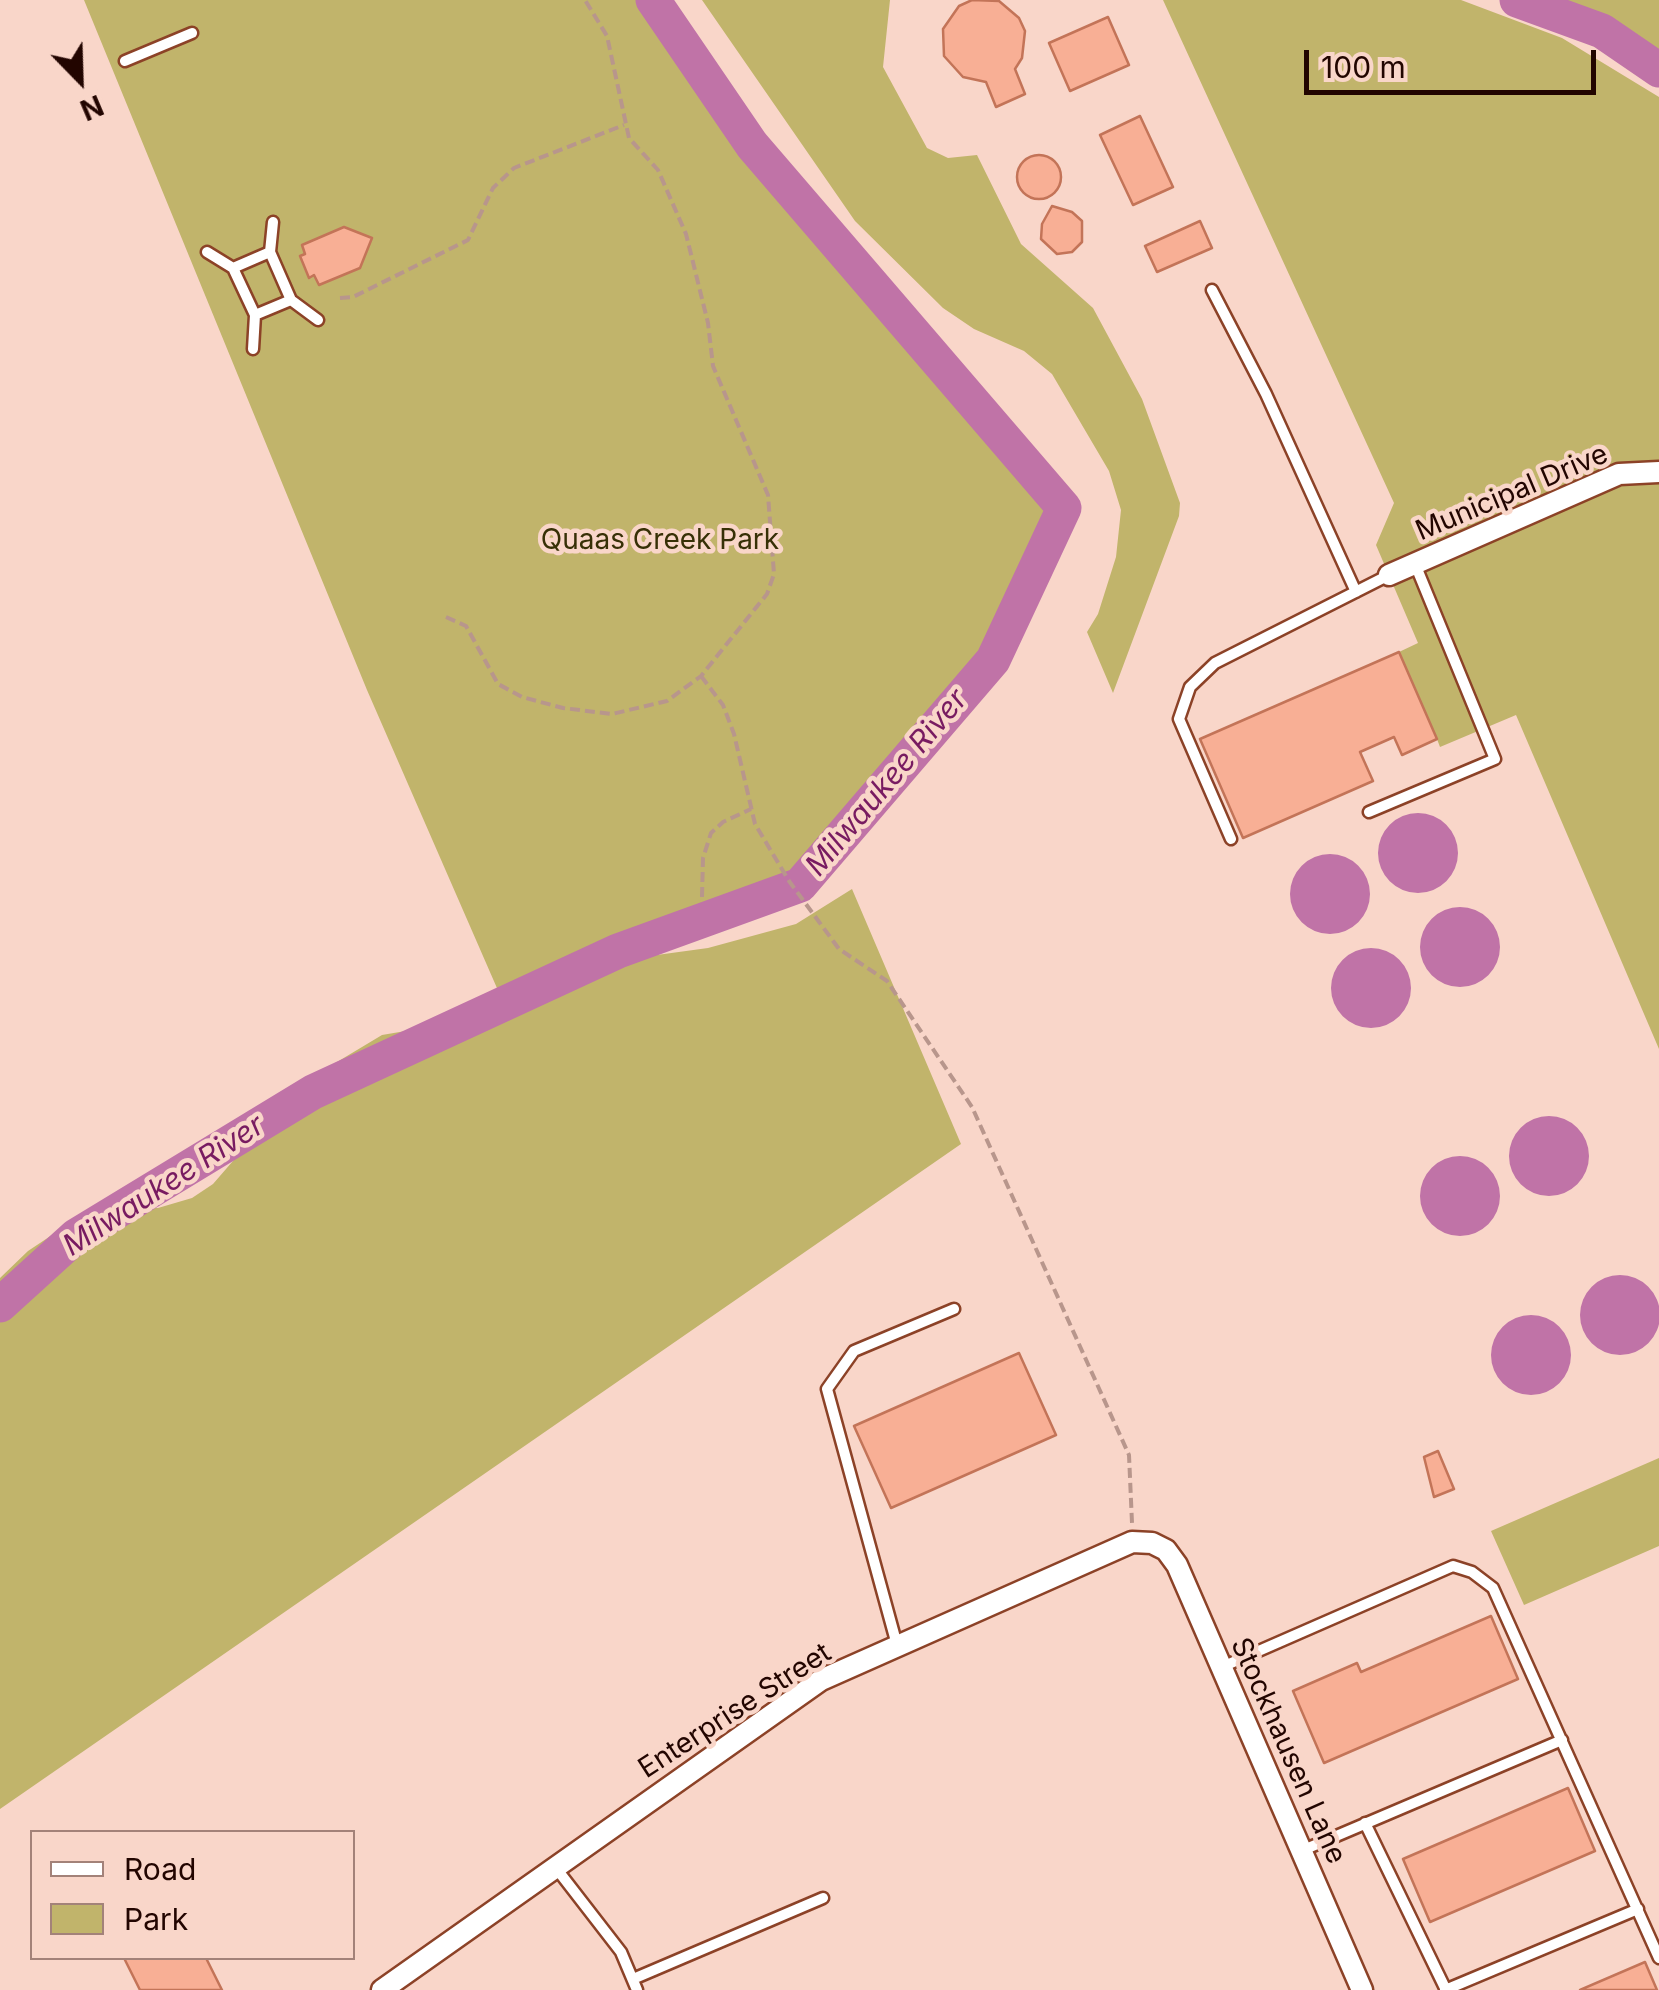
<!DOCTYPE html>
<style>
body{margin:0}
#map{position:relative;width:1659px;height:1990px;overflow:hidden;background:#f9d6c9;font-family:Inter,sans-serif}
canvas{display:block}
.legend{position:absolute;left:30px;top:1830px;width:325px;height:130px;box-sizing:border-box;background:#f9d6c9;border:2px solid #a38279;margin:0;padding:12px 18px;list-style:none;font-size:30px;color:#220500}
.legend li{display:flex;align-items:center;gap:20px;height:50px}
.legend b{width:50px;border:2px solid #a38279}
.north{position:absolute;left:30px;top:30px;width:100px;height:100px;-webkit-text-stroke:8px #f9d6c9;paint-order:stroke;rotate:157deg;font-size:28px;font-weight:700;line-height:40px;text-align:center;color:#220500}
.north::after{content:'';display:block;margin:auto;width:35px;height:45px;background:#220500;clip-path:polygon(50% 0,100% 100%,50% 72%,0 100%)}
.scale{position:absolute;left:1304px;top:50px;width:292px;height:45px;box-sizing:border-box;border:5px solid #220500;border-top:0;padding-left:12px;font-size:30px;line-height:35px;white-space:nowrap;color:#220500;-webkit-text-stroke:8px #f9d6c9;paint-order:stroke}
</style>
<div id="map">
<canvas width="1659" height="1990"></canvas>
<ul class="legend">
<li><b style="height:12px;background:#fff"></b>Road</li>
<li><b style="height:28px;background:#c1b46b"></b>Park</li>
</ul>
<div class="north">N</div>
<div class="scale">100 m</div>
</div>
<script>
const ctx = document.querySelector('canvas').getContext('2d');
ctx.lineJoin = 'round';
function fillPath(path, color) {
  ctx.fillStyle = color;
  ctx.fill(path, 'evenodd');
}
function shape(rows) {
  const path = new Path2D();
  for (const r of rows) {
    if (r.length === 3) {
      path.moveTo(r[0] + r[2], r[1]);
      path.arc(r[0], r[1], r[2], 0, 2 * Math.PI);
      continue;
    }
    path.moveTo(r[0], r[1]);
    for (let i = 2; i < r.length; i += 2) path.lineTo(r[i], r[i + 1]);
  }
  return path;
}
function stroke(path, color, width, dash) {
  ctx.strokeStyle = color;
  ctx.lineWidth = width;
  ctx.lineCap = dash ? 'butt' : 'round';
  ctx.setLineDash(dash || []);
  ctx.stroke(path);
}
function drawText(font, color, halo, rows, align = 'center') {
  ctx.font = font + ' Inter,sans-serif';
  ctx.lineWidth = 9;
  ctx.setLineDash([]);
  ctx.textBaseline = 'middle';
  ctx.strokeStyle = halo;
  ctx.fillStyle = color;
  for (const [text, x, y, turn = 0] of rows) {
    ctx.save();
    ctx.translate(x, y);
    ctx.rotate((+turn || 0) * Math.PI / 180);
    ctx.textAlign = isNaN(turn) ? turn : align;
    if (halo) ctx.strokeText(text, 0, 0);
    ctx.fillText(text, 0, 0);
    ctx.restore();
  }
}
fillPath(shape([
 [84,0,653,0,752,145,1064,508,993,660,800,885,613,961,708,948,796,924,852,889,961,1144,0,1809,0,1278,28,1251,73,1221,109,1209,158,1208,192,1198,213,1184,252,1139,327,1068,382,1035,429,1027,500,995,367,690],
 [702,0,890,0,883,67,927,148,948,158,977,155,1021,244,1093,308,1142,399,1180,503,1179,516,1113,693,1087,632,1098,614,1116,557,1121,510,1109,471,1052,374,1024,351,974,329,943,308,855,221],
 [1163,0,1461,0,1562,38,1659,97,1659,1049,1516,715,1440,747,1437,739,1399,652,1418,643,1376,545,1394,503],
 [1517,0,1659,0,1659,70,1602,31],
 [1659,1458,1659,1546,1524,1605,1491,1531]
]), '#c1b46b');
fillPath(shape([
 [1418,853,40],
 [1330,894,40],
 [1460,947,40],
 [1371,988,40],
 [1549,1156,40],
 [1460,1196,40],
 [1620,1315,40],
 [1531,1355,40]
]), '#c073a7');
stroke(shape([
 [1517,0,1602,31,1659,70],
 [0,1305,76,1236,313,1092,618,951,800,885,993,660,1064,508,752,145,653,0]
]), '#c073a7', 35);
const building = shape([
 [972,0,999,1,1019,18,1025,31,1022,58,1015,69,1025,94,996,107,986,82,963,77,944,56,943,29,959,6,972,0],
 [1108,17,1129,65,1070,91,1049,43,1108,17],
 [1140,116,1173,187,1133,205,1100,135,1140,116],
 [1039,177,22],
 [1052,206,1072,212,1082,221,1082,242,1072,252,1057,254,1041,239,1042,224,1052,206],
 [1200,221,1212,248,1157,272,1145,246,1200,221],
 [344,227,372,238,360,268,319,285,314,275,309,278,300,256,305,254,302,245,344,227],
 [1399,652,1437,739,1402,755,1394,737,1360,752,1373,781,1243,838,1200,739,1399,652],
 [1019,1353,1056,1435,891,1508,854,1426,1019,1353],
 [1438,1451,1454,1489,1434,1497,1424,1457,1438,1451],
 [1491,1616,1518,1679,1324,1763,1293,1691,1357,1663,1361,1672,1491,1616],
 [1568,1788,1595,1851,1430,1922,1403,1859,1568,1788],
 [124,1958,206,1958,222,1990,140,1990,124,1958],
 [1645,1962,1657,1990,1580,1990,1645,1962]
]);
fillPath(building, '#f8af95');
stroke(building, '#c37458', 2.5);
const service = shape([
 [125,61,192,33],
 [273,222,270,252,291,300,318,320],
 [207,252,233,268,255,315,253,349],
 [233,268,270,252],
 [1212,290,1266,394,1356,592],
 [255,315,291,300],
 [1369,812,1495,759,1415,564],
 [1231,839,1179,719,1190,687,1215,663,1389,575],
 [897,1645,827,1389,854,1351,954,1309],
 [1222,1667,1453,1566,1472,1572,1493,1588,1659,1958],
 [1365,1823,1446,1990],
 [1301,1851,1562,1740],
 [556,1868,621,1952,637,1990],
 [633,1979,823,1898],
 [1445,1990,1638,1909]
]);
const minor = shape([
 [1389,575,1619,474,1659,472],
 [382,1990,821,1680,1132,1542,1152,1543,1166,1550,1177,1565,1362,1990]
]);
stroke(service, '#8c4227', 15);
stroke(minor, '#8c4227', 25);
stroke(shape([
 [340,298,353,297,468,240,493,188,514,168,624,125],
 [446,617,466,626,498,684,522,697,563,708,612,714,667,701,701,676,767,594,774,574,768,495,713,366,708,323,686,234,658,170,629,138,607,36,585,0],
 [701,676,723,705,734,734,755,824,789,881,839,949,887,981,972,1107,1129,1455,1132,1523],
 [702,897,703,858,711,833,723,822,751,809]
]), '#b8968c', 4, [10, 5]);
stroke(service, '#fff', 10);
stroke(minor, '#fff', 20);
drawText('28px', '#220500', '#f9d6c9', [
 ["Municipal Drive",1512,493,-23],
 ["Enterprise Street",735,1711,-33],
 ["Stockhausen Lane",1288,1751,66]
]);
drawText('28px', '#373006', '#f9d6c9', [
 ["Quaas Creek Park",660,541]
]);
drawText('italic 30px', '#781b61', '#f9d6c9', [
 ["Milwaukee River",887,783,-50],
 ["Milwaukee River",164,1186,-33]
]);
</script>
